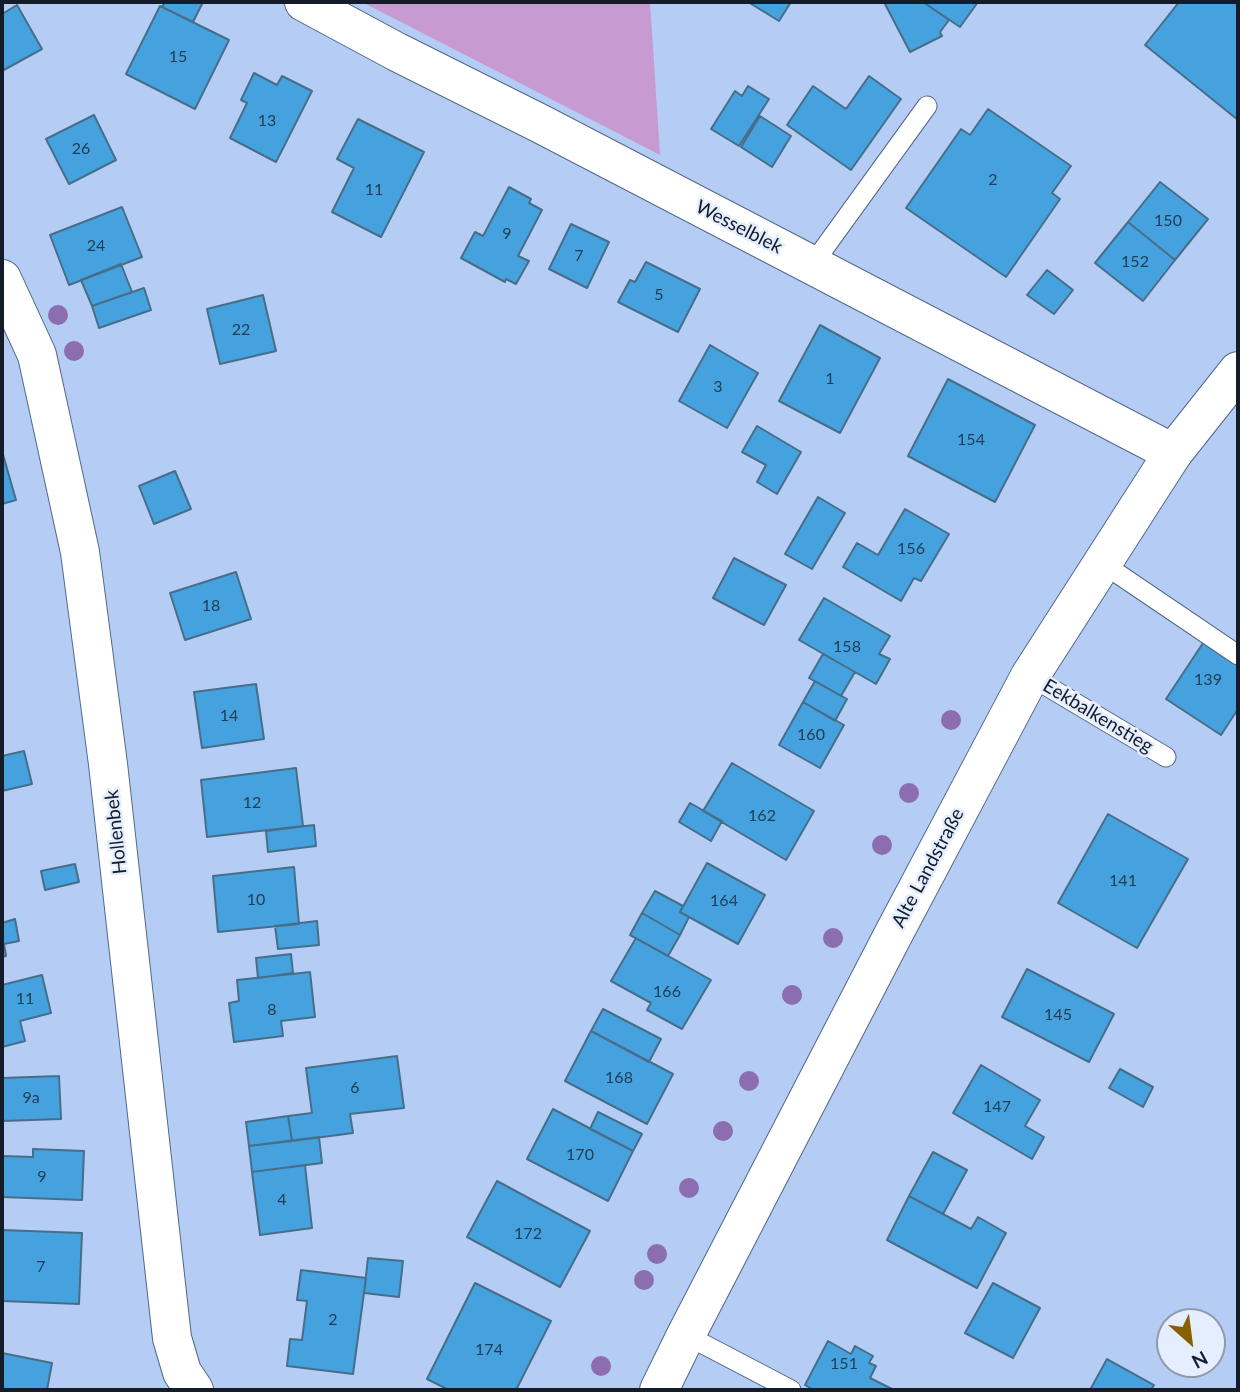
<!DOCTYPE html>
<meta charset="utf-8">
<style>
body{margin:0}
#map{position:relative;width:1240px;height:1392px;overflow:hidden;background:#b5cdf5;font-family:Lato,sans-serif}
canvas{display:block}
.frame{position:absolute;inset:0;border:4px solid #141c2a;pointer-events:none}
.north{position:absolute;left:1156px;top:1308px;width:70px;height:70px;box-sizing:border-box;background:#e4eefe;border:2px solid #919aa9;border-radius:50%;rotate:152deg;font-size:19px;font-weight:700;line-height:28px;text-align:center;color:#141c2a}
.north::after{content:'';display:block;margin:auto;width:24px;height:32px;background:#896000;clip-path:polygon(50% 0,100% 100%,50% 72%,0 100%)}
</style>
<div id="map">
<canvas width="1240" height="1392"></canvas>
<div class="frame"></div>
<div class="north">N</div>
</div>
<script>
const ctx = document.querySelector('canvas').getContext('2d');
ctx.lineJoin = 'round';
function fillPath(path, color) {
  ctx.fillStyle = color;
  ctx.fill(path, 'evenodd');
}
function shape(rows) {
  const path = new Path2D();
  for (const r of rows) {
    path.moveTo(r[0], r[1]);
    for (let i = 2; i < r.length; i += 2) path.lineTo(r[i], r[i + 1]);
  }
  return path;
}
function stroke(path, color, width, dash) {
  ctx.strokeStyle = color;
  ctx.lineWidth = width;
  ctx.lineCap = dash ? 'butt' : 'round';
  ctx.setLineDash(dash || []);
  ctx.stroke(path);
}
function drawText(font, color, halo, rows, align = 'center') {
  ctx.font = font + ' Lato,sans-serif';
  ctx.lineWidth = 5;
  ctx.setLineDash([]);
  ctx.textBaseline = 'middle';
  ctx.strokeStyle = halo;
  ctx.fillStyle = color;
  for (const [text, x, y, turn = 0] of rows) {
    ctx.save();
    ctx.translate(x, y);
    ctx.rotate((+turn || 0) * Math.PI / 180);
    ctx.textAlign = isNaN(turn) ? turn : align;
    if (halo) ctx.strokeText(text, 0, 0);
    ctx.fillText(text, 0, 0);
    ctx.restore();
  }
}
fillPath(shape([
 [362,2,650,2,660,155]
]), '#c79ad1');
const building = shape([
 [165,2,203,2,193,22,162,7,165,2],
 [748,2,791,2,779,21,748,2],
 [884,2,923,2,949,20,940,32,942,36,910,52,884,2],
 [923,2,978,2,960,27,923,2],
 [1179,2,1238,2,1238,120,1145,45,1179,2],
 [17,5,42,49,2,71,2,14,17,5],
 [160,6,229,40,195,109,126,74,160,6],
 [254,73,277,85,282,76,312,91,276,162,230,138,247,103,241,100,254,73],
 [869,76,901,99,851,170,787,125,813,86,846,109,869,76],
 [748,86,769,99,739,146,711,129,735,91,742,96,748,86],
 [988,109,1071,166,1052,193,1060,199,1006,277,906,208,961,129,970,135,988,109],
 [94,115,116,160,69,184,46,139,94,115],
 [760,116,791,136,772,167,741,147,760,116],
 [358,119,424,152,381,237,332,212,354,168,337,159,358,119],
 [1160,182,1208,219,1175,260,1128,222,1160,182],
 [509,187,531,199,529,203,542,210,518,256,529,261,516,284,506,279,505,282,461,258,475,232,483,236,509,187],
 [122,207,142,257,69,285,50,235,122,207],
 [1128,222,1175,260,1143,301,1095,263,1128,222],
 [571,224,609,242,587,288,549,269,571,224],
 [646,262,700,289,678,332,618,302,630,280,635,282,646,262],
 [121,264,132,292,92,306,81,280,121,264],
 [1047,270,1073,290,1054,314,1027,295,1047,270],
 [144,288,151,310,99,328,92,306,144,288],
 [263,295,276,351,220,364,207,309,263,295],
 [820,325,880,358,840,433,779,401,820,325],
 [710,345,758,373,727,428,679,401,710,345],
 [948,379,1035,425,995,502,908,456,948,379],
 [757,426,801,452,777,494,757,482,766,465,742,452,757,426],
 [2,451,16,500,2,504,2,451],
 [175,471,191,509,154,524,139,486,175,471],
 [818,497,845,513,812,569,785,554,818,497],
 [905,509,949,534,921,581,914,578,901,601,843,567,857,543,878,555,905,509],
 [734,558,786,585,764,625,713,598,734,558],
 [236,572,251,619,185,640,170,593,236,572],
 [824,598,890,636,879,654,890,659,876,684,799,640,824,598],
 [1205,640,1238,662,1238,709,1221,735,1166,699,1205,640],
 [823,654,855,672,841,696,809,678,823,654],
 [815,681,847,699,835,721,803,702,815,681],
 [256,684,264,739,202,748,194,692,256,684],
 [803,702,844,725,820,768,779,745,803,702],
 [24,751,32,784,2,791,2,756,24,751],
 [732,763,814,811,786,860,703,811,732,763],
 [296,768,303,826,207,837,201,780,296,768],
 [690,803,722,821,711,841,679,822,690,803],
 [1108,814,1188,859,1137,948,1058,903,1108,814],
 [314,825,316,846,268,852,266,831,314,825],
 [707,863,765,895,738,944,680,912,707,863],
 [75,864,79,882,45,890,41,871,75,864],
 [294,867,299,924,218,932,213,876,294,867],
 [655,891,683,906,680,912,689,917,680,935,642,913,655,891],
 [642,913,680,935,668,956,630,935,642,913],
 [15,919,19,941,4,944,6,956,2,957,2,923,15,919],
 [317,921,319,945,278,949,275,926,317,921],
 [636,938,711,980,682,1029,647,1010,651,1003,611,981,636,938],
 [291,954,293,973,258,978,256,958,291,954],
 [1027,969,1114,1014,1089,1062,1002,1017,1027,969],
 [310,972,315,1017,281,1021,283,1036,234,1042,229,1003,239,1001,237,980,310,972],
 [42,975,51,1013,20,1021,25,1041,2,1047,2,985,42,975],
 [603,1009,661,1039,649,1062,591,1031,603,1009],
 [591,1031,673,1074,647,1124,565,1081,591,1031],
 [397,1056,404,1108,350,1114,353,1133,292,1141,288,1116,312,1113,306,1068,397,1056],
 [981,1065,1040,1100,1025,1126,1044,1137,1032,1159,953,1113,981,1065],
 [1120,1069,1153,1087,1143,1107,1109,1088,1120,1069],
 [59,1076,61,1119,2,1121,2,1078,59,1076],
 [553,1109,633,1151,608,1201,527,1159,553,1109],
 [598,1112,642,1134,633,1151,590,1129,598,1112],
 [288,1116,292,1141,249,1146,246,1122,288,1116],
 [319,1137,322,1163,252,1172,249,1146,319,1137],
 [33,1149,84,1151,82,1200,2,1197,2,1156,33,1157,33,1149],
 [933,1152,967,1170,943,1214,909,1196,933,1152],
 [305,1165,312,1228,260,1235,252,1172,305,1165],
 [497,1181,590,1231,560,1287,467,1237,497,1181],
 [909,1196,971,1229,978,1217,1006,1233,977,1288,887,1240,909,1196],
 [2,1230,82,1233,79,1304,2,1301,2,1230],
 [368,1258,403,1261,399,1297,364,1293,368,1258],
 [301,1270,366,1278,353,1374,287,1366,290,1339,302,1340,307,1301,297,1300,301,1270],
 [475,1283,551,1321,516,1390,449,1390,427,1379,475,1283],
 [993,1283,1040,1308,1013,1358,965,1333,993,1283],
 [828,1341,851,1354,855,1346,873,1356,869,1363,876,1366,870,1378,894,1390,814,1390,805,1385,828,1341],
 [2,1353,52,1363,47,1390,2,1390,2,1353],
 [1107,1359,1154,1385,1151,1390,1090,1390,1107,1359]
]);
fillPath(building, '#46a2de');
stroke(building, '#476e89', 2);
const lane = shape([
 [812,265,927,106],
 [1102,563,1238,655],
 [1030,676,1166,757],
 [686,1335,791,1390]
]);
const street = shape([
 [304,2,397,52,541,124,1173,453],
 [2,279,37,355,80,552,108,764,172,1338,182,1372,194,1390]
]);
const secondary = shape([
 [659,1390,686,1335,893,935,1030,676,1173,453,1238,371]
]);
stroke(lane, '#526789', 21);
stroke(street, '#526789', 40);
stroke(secondary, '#526789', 40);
stroke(lane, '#fff', 19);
stroke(street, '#fff', 38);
stroke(secondary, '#fff', 38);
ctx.fillStyle = '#8b6db0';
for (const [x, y] of [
 [58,315],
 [74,351],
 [951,720],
 [909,793],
 [882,845],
 [833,938],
 [792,995],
 [749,1081],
 [723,1131],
 [689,1188],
 [657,1254],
 [644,1280],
 [601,1366]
]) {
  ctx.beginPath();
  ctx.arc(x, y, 10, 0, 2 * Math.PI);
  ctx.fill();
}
drawText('16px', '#203e57', null, [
 ["15",178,57],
 ["13",267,121],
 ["26",81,149],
 ["2",993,180],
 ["11",374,190],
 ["150",1168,221],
 ["9",507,234],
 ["24",96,246],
 ["7",579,256],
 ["152",1135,262],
 ["5",659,295],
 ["22",241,330],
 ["1",830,379],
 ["3",718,387],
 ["154",971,440],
 ["156",911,549],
 ["18",211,606],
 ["158",847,647],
 ["139",1208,680],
 ["14",229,716],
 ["160",811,735],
 ["12",252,803],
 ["162",762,816],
 ["141",1123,881],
 ["10",256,900],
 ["164",724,901],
 ["166",667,992],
 ["11",25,999],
 ["8",272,1010],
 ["145",1058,1015],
 ["168",619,1078],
 ["6",355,1088],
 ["9a",31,1098],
 ["147",997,1107],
 ["170",580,1155],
 ["9",42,1177],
 ["4",282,1200],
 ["172",528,1234],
 ["7",41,1267],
 ["2",333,1320],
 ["174",489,1350],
 ["151",844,1364]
]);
drawText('19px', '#141c2a', '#e4eefe', [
 ["Wesselblek",739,227,27],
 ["Eekbalkenstieg",1098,716,31],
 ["Hollenbek",116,832,-96],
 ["Alte Landstraße",928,868,-62]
]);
</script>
